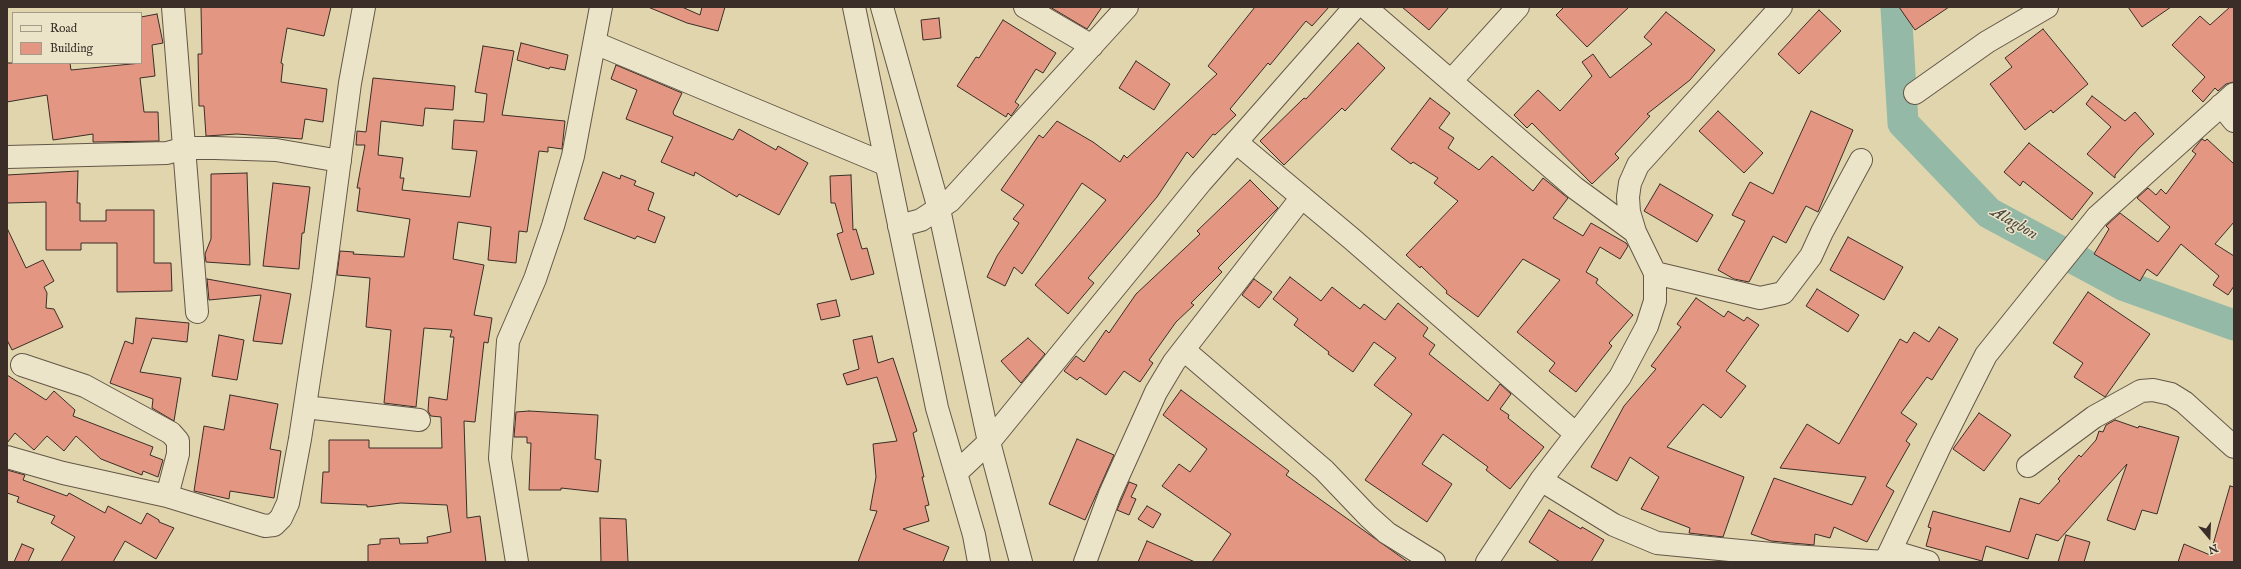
<!DOCTYPE html>
<style>
body{margin:0}
#map{position:relative;width:2241px;height:569px;overflow:hidden;background:#e0d5ac;font-family:"IM FELL English",serif}
canvas{display:block}
.frame{position:absolute;inset:0;border:8px solid #3b2d27;pointer-events:none}
.legend{position:absolute;left:12px;top:12px;width:130px;height:52px;box-sizing:border-box;background:#ebe4c9;border:1px solid #a59b88;margin:0;padding:5px 7px;list-style:none;font-size:12px;color:#3b2d27}
.legend li{display:flex;align-items:center;gap:8px;height:20px}
.legend b{width:20px;border:1px solid #a59b88}
.north{position:absolute;left:2189px;top:517px;width:40px;height:40px;-webkit-text-stroke:3px #ebe4c9;paint-order:stroke;rotate:161deg;font-size:11px;font-weight:700;line-height:16px;text-align:center;color:#3b2d27}
.north::after{content:'';display:block;margin:auto;width:14px;height:18px;background:#3b2d27;clip-path:polygon(50% 0,100% 100%,50% 72%,0 100%)}
</style>
<div id="map">
<canvas width="2241" height="569"></canvas>
<div class="frame"></div>
<ul class="legend">
<li><b style="height:5px;background:#ebe4c9"></b>Road</li>
<li><b style="height:11px;background:#e39783"></b>Building</li>
</ul>
<div class="north">N</div>
</div>
<script>
const ctx = document.querySelector('canvas').getContext('2d');
ctx.lineJoin = 'round';
function shape(rows) {
  const path = new Path2D();
  for (const r of rows) {
    path.moveTo(r[0], r[1]);
    for (let i = 2; i < r.length; i += 2) path.lineTo(r[i], r[i + 1]);
  }
  return path;
}
function stroke(path, color, width, dash) {
  ctx.strokeStyle = color;
  ctx.lineWidth = width;
  ctx.lineCap = dash ? 'butt' : 'round';
  ctx.setLineDash(dash || []);
  ctx.stroke(path);
}
function fillPath(path, color) {
  ctx.fillStyle = color;
  ctx.fill(path, 'evenodd');
}
function drawText(font, color, halo, rows, align = 'center') {
  ctx.font = font + ' "IM FELL English",serif';
  ctx.lineWidth = 3;
  ctx.setLineDash([]);
  ctx.textBaseline = 'middle';
  ctx.strokeStyle = halo;
  ctx.fillStyle = color;
  for (const [text, x, y, turn = 0] of rows) {
    ctx.save();
    ctx.translate(x, y);
    ctx.rotate((+turn || 0) * Math.PI / 180);
    ctx.textAlign = isNaN(turn) ? turn : align;
    if (halo) ctx.strokeText(text, 0, 0);
    ctx.fillText(text, 0, 0);
    ctx.restore();
  }
}
stroke(shape([
 [1896,7,1903,123,1989,213,2125,286,2234,325]
]), '#94b9a6', 31);
const building = shape([
 [201,7,331,7,324,36,287,28,281,63,283,64,281,82,327,89,323,122,305,119,302,139,237,134,206,136,204,106,199,106,198,54,202,54,201,7],
 [648,7,682,7,700,15,702,7,725,7,718,31,687,23,648,7],
 [1050,7,1102,7,1087,29,1050,7],
 [1255,7,1329,7,1312,26,1306,21,1270,65,1268,63,1230,109,1236,115,1215,135,1213,134,1193,158,1187,152,1157,197,1088,278,1094,283,1068,314,1035,285,1106,200,1082,183,1022,274,1014,267,1005,286,987,277,997,256,1019,223,1013,219,1024,205,1001,190,1039,135,1043,138,1057,121,1093,142,1120,162,1124,155,1127,158,1217,74,1208,66,1255,7],
 [1402,7,1449,7,1429,30,1402,7],
 [1564,7,1629,7,1587,47,1556,15,1564,7],
 [1899,7,1949,7,1915,30,1899,7],
 [2128,7,2171,7,2142,27,2128,7],
 [2230,7,2234,7,2234,82,2226,84,2218,91,2215,88,2203,102,2192,91,2205,77,2172,45,2200,16,2210,25,2230,7],
 [1819,10,1841,31,1799,74,1778,54,1819,10],
 [1666,12,1715,50,1690,80,1647,114,1650,116,1615,154,1619,158,1592,184,1532,123,1527,128,1514,115,1538,90,1560,111,1592,76,1582,62,1593,54,1610,78,1652,44,1644,37,1666,12],
 [157,14,163,43,152,45,155,76,140,78,144,112,158,112,159,141,93,142,93,134,53,140,47,95,7,102,7,63,70,63,71,70,141,63,141,17,157,14],
 [939,18,941,38,923,40,921,20,939,18],
 [1003,20,1056,53,1043,73,1036,69,1015,102,1019,105,1011,116,1008,113,1006,117,957,86,976,57,979,58,1003,20],
 [2043,29,2088,84,2053,113,2051,110,2025,130,1990,84,2012,67,2005,58,2043,29],
 [521,43,568,55,565,70,550,67,549,69,517,60,521,43],
 [1358,43,1385,68,1345,111,1342,108,1284,165,1260,141,1304,98,1306,99,1358,43],
 [483,46,514,51,502,115,565,121,562,149,548,147,548,152,539,151,527,232,519,231,516,263,488,260,491,227,458,222,453,259,484,265,474,315,492,318,488,343,484,342,475,422,464,421,467,518,480,516,486,562,368,562,368,545,380,544,380,539,399,538,400,544,428,543,427,537,451,532,447,505,401,503,367,507,367,505,321,503,323,472,329,472,329,440,369,440,369,448,442,448,441,417,431,416,428,411,429,397,447,400,454,337,450,337,452,330,424,328,416,407,384,403,391,330,366,327,370,278,337,275,340,251,354,252,353,254,404,257,410,219,357,211,360,188,357,188,365,145,356,145,357,131,366,132,373,78,455,86,453,110,425,108,423,126,381,121,378,155,403,158,400,178,404,178,402,190,470,197,477,151,452,149,454,120,484,122,487,94,475,92,483,46],
 [1136,61,1170,84,1154,110,1119,88,1136,61],
 [616,65,682,93,673,112,674,115,733,140,739,129,776,150,778,146,808,163,779,215,739,194,737,197,695,172,694,176,661,162,673,137,626,119,637,90,611,79,616,65],
 [2092,96,2125,121,2135,112,2154,134,2139,148,2115,175,2115,178,2087,154,2111,127,2086,104,2092,96],
 [1430,98,1450,113,1439,128,1454,138,1448,148,1479,170,1492,156,1533,191,1543,178,1568,198,1553,218,1583,236,1591,223,1626,243,1628,246,1620,259,1600,247,1586,272,1598,279,1596,283,1633,315,1609,343,1612,346,1576,392,1549,371,1555,363,1517,332,1560,280,1523,259,1478,317,1446,293,1447,291,1421,266,1420,268,1406,255,1458,201,1434,183,1438,178,1413,162,1411,164,1391,149,1430,98],
 [1718,111,1763,153,1744,173,1699,131,1718,111],
 [1811,111,1853,130,1818,212,1806,206,1786,243,1773,236,1749,282,1734,279,1718,270,1745,221,1732,215,1750,182,1773,194,1811,111],
 [2202,139,2205,141,2207,139,2234,164,2234,222,2215,244,2234,256,2234,286,2228,295,2213,285,2219,276,2181,244,2157,276,2147,269,2140,281,2094,254,2109,229,2106,226,2120,213,2158,242,2170,227,2137,198,2148,188,2156,195,2161,189,2166,194,2196,154,2192,151,2202,139],
 [2029,143,2093,193,2072,220,2023,181,2020,186,2004,172,2029,143],
 [78,171,77,203,80,203,80,221,106,221,106,210,154,210,154,263,171,263,172,291,117,292,117,243,81,243,81,250,46,250,46,202,7,203,7,175,78,171],
 [603,172,620,179,621,175,636,181,634,185,654,193,648,210,665,217,655,243,637,236,635,239,584,219,603,172],
 [247,173,250,265,206,262,205,254,211,239,211,174,247,173],
 [851,175,853,230,856,229,862,249,867,248,874,274,851,280,837,234,843,232,835,203,831,203,830,176,851,175],
 [1250,180,1278,208,1218,268,1222,272,1191,303,1194,305,1176,322,1149,360,1153,363,1140,382,1124,371,1106,395,1080,377,1077,380,1064,371,1076,356,1084,362,1106,330,1109,333,1136,294,1200,234,1197,231,1250,180],
 [273,183,310,187,304,233,302,233,299,269,263,266,273,183],
 [1660,184,1713,215,1697,242,1644,211,1660,184],
 [7,228,26,268,43,260,54,281,44,287,47,293,46,308,54,309,63,327,12,350,7,340,7,228],
 [1848,237,1903,267,1884,300,1830,270,1848,237],
 [1290,277,1321,301,1332,287,1360,309,1364,304,1385,320,1398,303,1428,328,1423,336,1435,345,1429,354,1488,401,1500,384,1511,394,1500,409,1509,415,1508,418,1544,447,1510,489,1486,470,1488,467,1443,434,1422,464,1452,484,1427,522,1365,480,1412,414,1374,385,1396,358,1374,342,1353,372,1328,354,1329,352,1294,325,1298,319,1273,299,1290,277],
 [207,279,291,294,282,344,253,341,261,295,209,300,207,279],
 [1254,279,1272,292,1259,308,1242,295,1254,279],
 [1817,289,1859,315,1848,332,1806,306,1817,289],
 [2088,292,2150,334,2105,397,2074,377,2083,363,2053,343,2088,292],
 [1696,298,1724,317,1728,311,1744,321,1747,317,1759,325,1726,371,1746,386,1721,418,1703,404,1667,447,1744,477,1723,537,1689,533,1690,528,1641,509,1659,477,1630,457,1617,481,1591,467,1624,406,1656,369,1651,366,1681,327,1677,324,1696,298],
 [836,300,840,316,821,320,817,304,836,300],
 [136,318,189,323,187,342,152,338,140,372,181,378,174,421,152,408,153,399,110,383,125,341,133,344,136,318],
 [1939,327,1958,339,1932,380,1927,377,1901,413,1917,424,1906,441,1910,444,1886,486,1894,491,1867,542,1834,527,1830,538,1815,534,1814,545,1771,541,1751,534,1774,478,1852,505,1866,477,1780,468,1807,424,1839,444,1900,339,1907,343,1914,332,1929,342,1939,327],
 [219,335,244,340,237,380,212,376,219,335],
 [872,336,878,363,893,358,917,431,913,433,924,477,922,477,929,505,925,506,929,521,903,529,949,547,943,562,858,562,877,511,870,510,876,477,873,444,897,441,877,377,847,385,843,374,859,369,853,340,872,336],
 [1028,338,1045,354,1021,383,1001,361,1028,338],
 [7,375,46,400,54,391,75,410,73,416,153,447,150,455,163,460,158,477,143,471,142,475,101,459,76,436,64,451,47,436,34,450,15,433,7,443,7,375],
 [1181,390,1289,471,1286,475,1408,562,1212,562,1231,534,1162,486,1179,464,1190,472,1207,449,1163,415,1181,390],
 [230,395,278,404,270,449,281,451,274,498,230,491,229,499,194,491,204,426,224,430,230,395],
 [529,411,598,415,595,459,601,460,598,492,561,488,561,490,529,490,531,443,527,443,527,437,514,437,516,412,529,411],
 [1979,413,2011,435,1984,471,1953,449,1979,413],
 [2115,420,2138,428,2139,426,2179,437,2157,514,2142,510,2135,530,2107,520,2127,464,2058,541,2036,534,2028,559,1986,546,1982,561,1926,546,1931,528,1928,527,1933,511,2010,532,2020,498,2039,504,2060,481,2058,479,2079,455,2081,457,2096,440,2099,431,2103,432,2106,425,2115,420],
 [1077,439,1114,455,1085,520,1049,504,1077,439],
 [7,470,25,475,23,480,67,496,69,493,105,513,108,506,141,524,147,513,159,520,159,522,174,528,156,559,125,541,113,562,61,562,75,537,51,523,55,516,17,502,19,497,7,493,7,470],
 [1129,482,1137,485,1131,497,1136,499,1129,515,1117,510,1129,482],
 [2230,486,2234,487,2234,562,2178,562,2184,544,2210,555,2230,486],
 [1147,506,1161,514,1153,528,1138,519,1147,506],
 [1549,510,1581,529,1582,527,1604,540,1591,562,1560,562,1529,542,1549,510],
 [600,518,626,519,628,562,601,562,600,518],
 [2066,535,2090,542,2084,562,2058,562,2066,535],
 [1147,541,1195,562,1138,562,1147,541],
 [22,544,34,549,28,562,14,562,22,544]
]);
fillPath(building, '#e39783');
stroke(building, '#3b2d27', 1);
const minor = shape([
 [173,7,197,312],
 [854,7,937,408,974,535,979,562],
 [882,7,939,209,989,442,1021,562],
 [1025,7,1092,46],
 [1365,7,1575,188,1635,232],
 [595,43,885,164],
 [1451,81,1518,7],
 [1915,93,1987,42,2047,7],
 [2221,105,2234,121],
 [1236,142,1352,239,1576,434],
 [7,157,167,153,185,148,215,148,276,150,340,161],
 [899,226,921,220,950,201,1127,7],
 [1655,273,1760,298,1783,293,1811,256,1822,232,1861,160],
 [1184,350,1324,470,1368,516,1387,533,1434,562],
 [22,365,85,386,171,433,178,441,178,454,167,496],
 [305,407,419,420],
 [7,457,63,473,167,496,265,526,274,525,281,518,288,503,300,439,323,287,350,83,364,7],
 [2028,466,2094,417,2141,391,2153,390,2171,394,2184,402,2234,447],
 [956,473,989,442,1201,182,1355,7],
 [1541,480,1614,525,1657,543,1793,556,1885,562],
 [1891,551,1928,562],
 [517,562,500,458,508,341,535,279,553,226,573,156,601,7],
 [1085,562,1110,494,1156,392,1174,362,1302,197],
 [1487,562,1541,480,1620,377,1647,326,1655,301,1655,273,1635,232,1629,212,1628,197,1630,183,1638,165,1781,7],
 [1885,562,1941,444,1986,355,2097,217,2234,94]
]);
stroke(minor, '#645748', 24);
stroke(minor, '#ebe4c9', 22);
drawText('italic 17px', '#4d4940', '#ebe4c9', [
 ["Alagbon",2014,224,30]
]);
</script>
